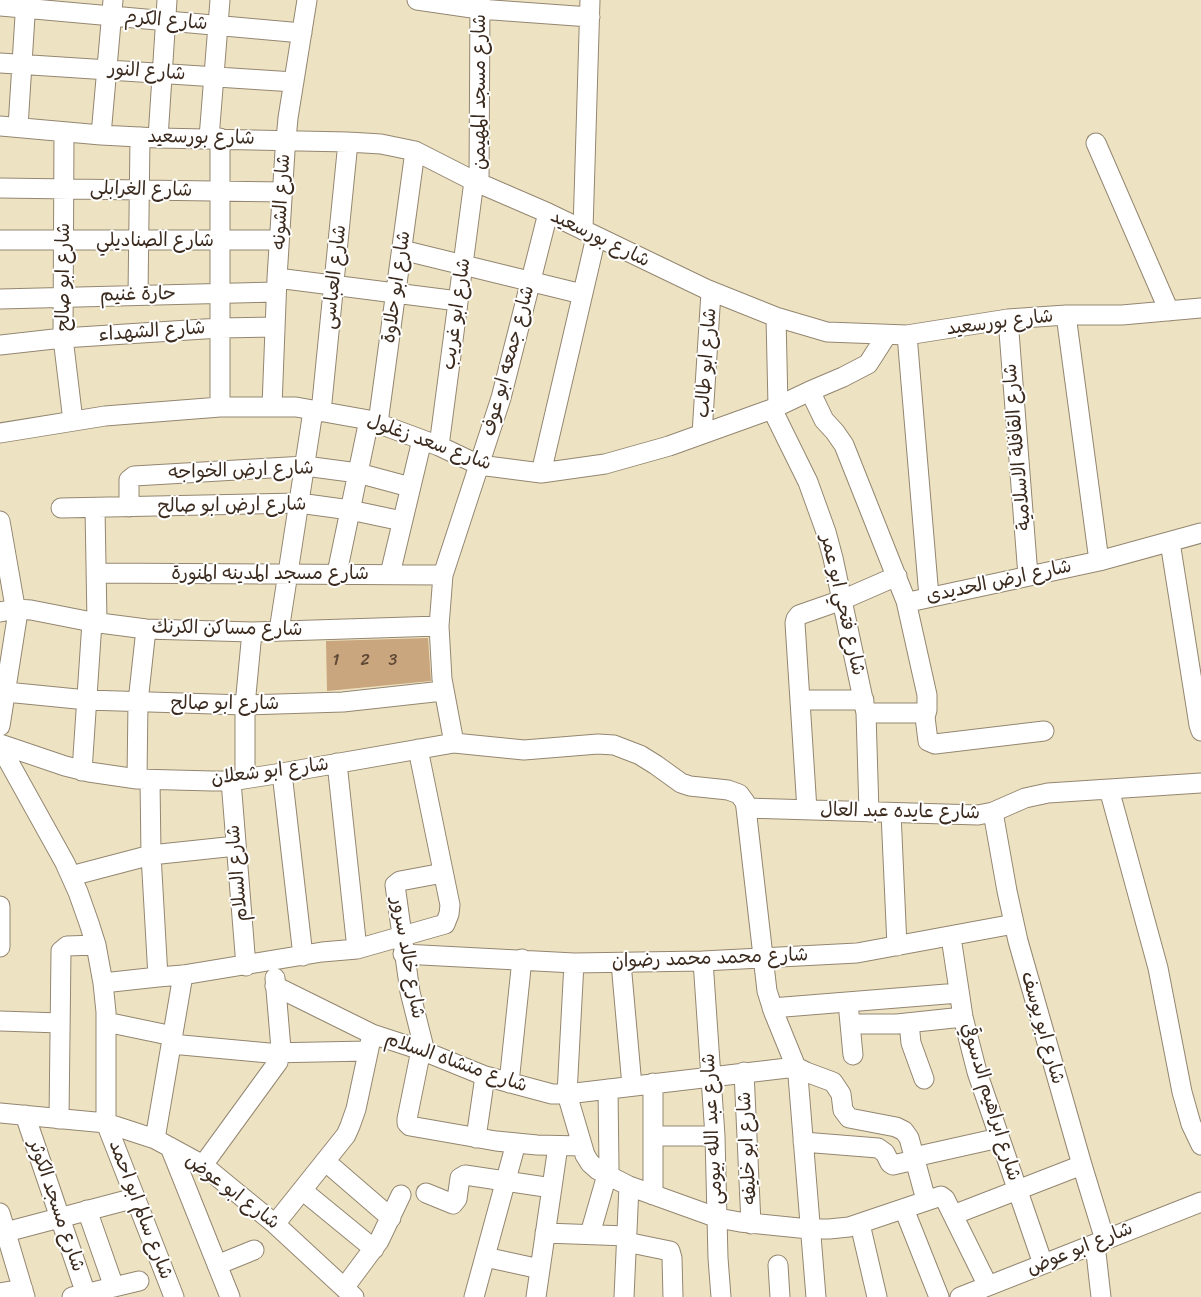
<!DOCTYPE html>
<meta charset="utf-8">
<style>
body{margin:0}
canvas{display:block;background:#ede3c3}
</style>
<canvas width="1201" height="1297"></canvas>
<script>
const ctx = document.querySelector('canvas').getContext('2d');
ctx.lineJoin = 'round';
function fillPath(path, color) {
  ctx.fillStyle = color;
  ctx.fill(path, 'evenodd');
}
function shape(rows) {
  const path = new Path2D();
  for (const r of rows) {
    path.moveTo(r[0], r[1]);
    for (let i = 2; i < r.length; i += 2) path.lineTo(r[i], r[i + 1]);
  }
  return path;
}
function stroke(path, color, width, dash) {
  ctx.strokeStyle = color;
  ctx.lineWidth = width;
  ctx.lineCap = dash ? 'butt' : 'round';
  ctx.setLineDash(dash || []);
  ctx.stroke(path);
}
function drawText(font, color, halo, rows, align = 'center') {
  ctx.font = font + ' Sriracha,"Playpen Sans Arabic",sans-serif';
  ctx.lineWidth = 4;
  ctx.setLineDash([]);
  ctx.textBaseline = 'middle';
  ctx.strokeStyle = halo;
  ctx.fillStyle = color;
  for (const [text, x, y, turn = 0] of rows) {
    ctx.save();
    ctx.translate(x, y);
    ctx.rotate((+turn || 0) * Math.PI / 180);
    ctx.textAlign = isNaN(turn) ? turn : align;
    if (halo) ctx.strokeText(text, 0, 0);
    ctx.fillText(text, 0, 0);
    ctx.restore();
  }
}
fillPath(shape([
 [428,638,431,681,327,691,326,641]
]), '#caa67e');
const minor = shape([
 [417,0,479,9,590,17],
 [0,6,302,33],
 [0,63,294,82],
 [0,126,101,135,158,138,348,142,381,144,415,151,474,181,548,213,706,289,776,317,827,332,907,335,1008,319,1066,315,1122,315,1201,308],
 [18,127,26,0],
 [64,132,63,338,73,421],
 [101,135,113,0],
 [158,138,167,0],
 [209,138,220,0],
 [1096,143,1169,311],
 [479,184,480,0],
 [0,188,283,192],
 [583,230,590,0],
 [0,240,279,240],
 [402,250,582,294],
 [277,278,458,301],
 [138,295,140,137],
 [0,299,276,292],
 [1066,315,1099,561],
 [776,317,778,406],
 [1008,319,1028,576],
 [907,335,929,597],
 [0,345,63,338,220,328,275,327],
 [810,391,824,420,835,432,844,445,906,601,909,602,1099,561,1201,533],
 [272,406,277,278,285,151,288,118,307,0],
 [220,407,220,138],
 [772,409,808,482,826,532,833,558,866,713,869,812],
 [321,412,348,142],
 [378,423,415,151],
 [0,433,105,416,220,407,296,407,369,420,439,446,479,465,541,473,605,464,669,446,772,409,810,391,843,377,868,364,886,336],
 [702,434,711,292],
 [439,446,474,181],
 [541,473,596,237],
 [129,507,129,480,134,476,305,466,358,473,410,487],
 [61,508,299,503,350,510,402,521],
 [95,508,97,622],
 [0,521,17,618,0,726],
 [1170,542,1199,725,1201,731],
 [96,573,443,575],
 [337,573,369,420],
 [390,574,422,440],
 [906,601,927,695,927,710,925,717],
 [0,612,16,609,31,610,92,622,146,629,252,632,439,626],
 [279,631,313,411],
 [6,692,87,700,245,705,343,702,443,691],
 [800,700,864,700],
 [866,713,920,713,925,717,928,741,935,744,1044,731],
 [454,743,442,679,439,626,443,575,501,398,548,213],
 [0,744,65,766,89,772,137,779,212,781,231,781,282,773,454,743,524,750,598,744,614,745,640,755,656,765,681,783,690,786,728,790,739,794,745,802,746,808,767,991,774,1013,796,1067,798,1076,816,1297],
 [0,746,65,863,78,892,89,923,96,945,103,983,106,1012,106,1123,174,1297],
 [337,763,357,949],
 [82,771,92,622],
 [282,773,303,956],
 [245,778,245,705,252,632],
 [137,779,138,702,146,629],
 [150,780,151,855,158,977],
 [231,781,246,966],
 [1109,789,1158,968,1182,1092,1191,1124,1201,1145],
 [746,808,978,815,993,812,1025,798,1048,793,1201,783],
 [807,810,795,623,796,619,799,615,842,600,897,576],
 [993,812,1007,891,1018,941,1082,1165,1105,1240],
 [891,813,897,946],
 [71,876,151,855,236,846],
 [0,906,0,947],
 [951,937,963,1017,977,1072,1043,1264],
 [403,954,574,963,703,961,857,953,1014,924],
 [703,961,715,1136,718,1258,721,1297],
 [574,963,567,1094,585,1155,590,1163,598,1170,629,1186,718,1218,740,1222,809,1229,829,1229,849,1227,941,1196,945,1199,988,1286],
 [621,963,632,1086],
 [103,983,158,977,183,975,322,952,357,949,445,924,449,914,450,905,418,749],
 [275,986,372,1034,421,1050,485,1076,552,1094,567,1094,796,1067,806,1072,833,1082,841,1094,843,1110,849,1118,896,1127,904,1131,909,1138,926,1200],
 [772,1008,959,993],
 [849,1013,853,1055],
 [0,1021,60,1023],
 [106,1022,173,1036],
 [909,1023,911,1043,924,1079],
 [850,1024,897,1024,963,1017],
 [171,1044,269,1053,368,1051],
 [421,1050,407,1119,407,1123,410,1126,496,1141,537,1145,582,1146],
 [425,1052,410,992,395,885,400,881,443,873],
 [744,1072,751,1224],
 [509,1083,522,959],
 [0,1113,106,1123,155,1139,203,1165,275,1224,354,1297],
 [25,1115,87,1297],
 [59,1119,61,951,67,946,96,945],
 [653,1136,715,1136],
 [476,1138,485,1076],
 [155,1139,183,975],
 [803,1142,878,1148,885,1153,890,1163,893,1165,915,1160],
 [170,1147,230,1297],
 [914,1157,999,1138],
 [325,1161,391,1218],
 [203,1165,278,1062,281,1049,275,978],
 [302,1190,374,1249],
 [426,1193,453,1204,457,1199,460,1178,465,1175,552,1188],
 [653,1195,653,1083],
 [904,1209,939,1297],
 [87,1210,114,1287],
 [0,1213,25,1297],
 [953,1215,1082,1165],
 [275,1224,346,1135,350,1126,356,1109,372,1034],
 [860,1224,877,1297],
 [6,1232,135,1198],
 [545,1233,627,1236],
 [590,1234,609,1168,608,1089],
 [626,1242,670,1251,672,1258,673,1297],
 [1095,1244,1101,1297],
 [485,1257,540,1269],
 [217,1265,254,1250],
 [778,1265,780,1297],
 [344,1288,379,1241,401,1195],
 [0,1293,23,1289],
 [72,1297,139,1281],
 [474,1297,516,1143],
 [536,1297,558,1146],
 [624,1297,629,1186],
 [960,1297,1201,1202]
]);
stroke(minor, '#948670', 21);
stroke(minor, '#fff', 19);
drawText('16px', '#5f4936', null, [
 ["1",336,661],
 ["2",365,661],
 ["3",393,661]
]);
drawText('19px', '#3b2a1e', '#fff', [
 ["شارع الكرم",166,21,5],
 ["شارع النور",147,72,4],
 ["شارع مسجد المهيمن",480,92,-90],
 ["شارع بورسعيد",201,138,1],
 ["شارع الغرابلى",141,190,1],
 ["شارع الشونه",282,202,-87],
 ["شارع بورسعيد",600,239,26],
 ["شارع الصناديلي",155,241],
 ["شارع ابو صالح",64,277,-90],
 ["شارع العباسى",335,277,-84],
 ["شارع ابو حلاوة",397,287,-82],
 ["حارة غنيم",138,295,-1],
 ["شارع ابو غريب",457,314,-82],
 ["شارع بورسعيد",1000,323,-7],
 ["شارع الشهداء",152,332,-4],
 ["شارع جمعه ابو عوف",509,361,-75],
 ["شارع ابو طالب",707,363,-86],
 ["شارع سعد زغلول",429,443,20],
 ["شارع القافلة الاسلامية",1018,447,-95],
 ["شارع ارض الخواجه",241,471,-2],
 ["شارع ارض ابو صالح",232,506,-1],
 ["شارع مسجد المدينه المنورة",270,574],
 ["شارع ارض الحديدى",999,582,-12],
 ["شارع فتحي ابو عمر",842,605,77],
 ["شارع مساكن الكرنك",227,629,1],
 ["شارع ابو صالح",225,704],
 ["شارع ابو شعلان",270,772,-7],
 ["شارع عايده عبد العال",900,812,1],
 ["شارع السلام",238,873,-95],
 ["شارع خالد سرور",407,958,80],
 ["شارع محمد محمد رضوان",710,959,-2],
 ["شارع ابو يوسف",1042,1028,74],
 ["شارع منشاه السلام",456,1063,19],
 ["شارع ابراهيم الدسوقي",990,1102,73],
 ["شارع عبد الله بيومى",713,1129,-93],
 ["شارع ابو خليفه",748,1148,-93],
 ["شارع ابو عوض",232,1192,37],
 ["شارع مسجد الكوثر",56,1206,71],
 ["شارع سالم ابو احمد",140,1210,69],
 ["شارع ابو عوض",1080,1249,-22]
]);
</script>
